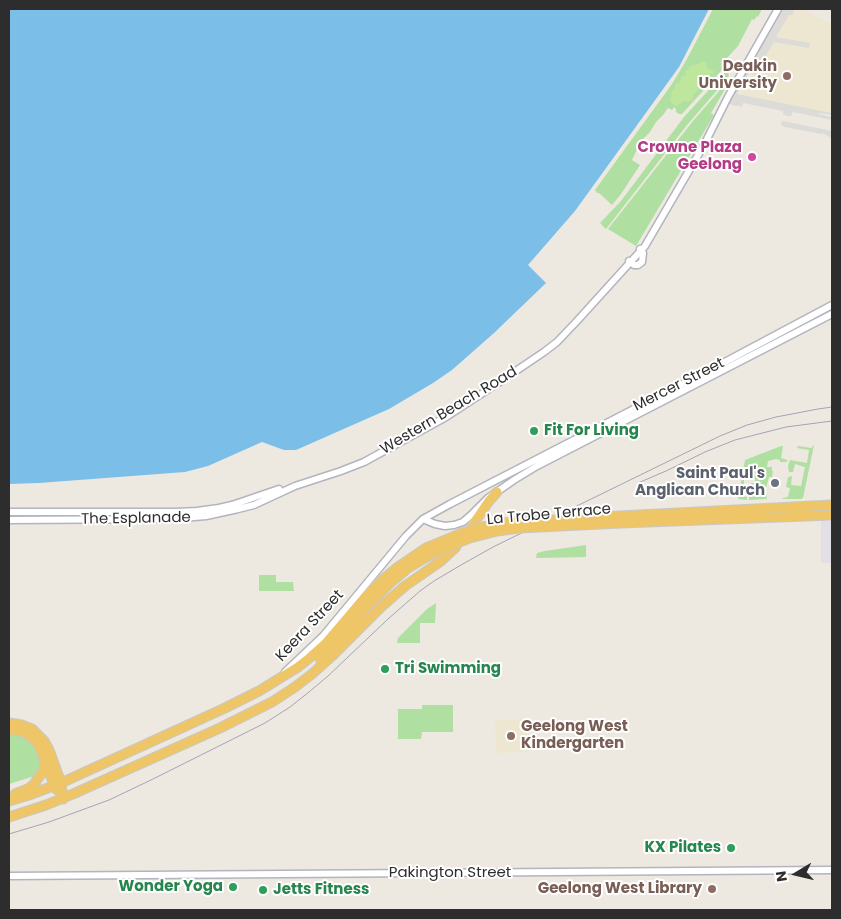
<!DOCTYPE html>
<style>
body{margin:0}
#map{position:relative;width:841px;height:919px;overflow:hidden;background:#ede9e0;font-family:Poppins,sans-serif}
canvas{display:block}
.frame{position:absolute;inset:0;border:10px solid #2d2d2d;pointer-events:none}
.north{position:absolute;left:771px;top:849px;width:50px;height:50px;-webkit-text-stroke:4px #fff;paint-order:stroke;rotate:261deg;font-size:14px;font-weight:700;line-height:20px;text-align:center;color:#2d2d2d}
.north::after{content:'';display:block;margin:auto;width:18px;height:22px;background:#2d2d2d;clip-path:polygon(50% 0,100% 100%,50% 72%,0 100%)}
</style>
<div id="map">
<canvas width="841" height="919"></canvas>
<div class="frame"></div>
<div class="north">N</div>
</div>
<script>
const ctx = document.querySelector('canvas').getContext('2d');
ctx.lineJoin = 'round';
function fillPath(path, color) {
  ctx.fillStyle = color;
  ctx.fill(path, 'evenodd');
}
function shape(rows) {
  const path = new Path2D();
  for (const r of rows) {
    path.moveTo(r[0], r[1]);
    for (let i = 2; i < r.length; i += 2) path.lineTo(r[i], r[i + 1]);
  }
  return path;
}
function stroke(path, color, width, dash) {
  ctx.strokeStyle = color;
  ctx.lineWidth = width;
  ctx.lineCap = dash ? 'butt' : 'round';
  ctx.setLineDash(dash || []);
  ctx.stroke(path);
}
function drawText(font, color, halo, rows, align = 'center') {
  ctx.font = font + ' Poppins,sans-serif';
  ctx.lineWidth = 4;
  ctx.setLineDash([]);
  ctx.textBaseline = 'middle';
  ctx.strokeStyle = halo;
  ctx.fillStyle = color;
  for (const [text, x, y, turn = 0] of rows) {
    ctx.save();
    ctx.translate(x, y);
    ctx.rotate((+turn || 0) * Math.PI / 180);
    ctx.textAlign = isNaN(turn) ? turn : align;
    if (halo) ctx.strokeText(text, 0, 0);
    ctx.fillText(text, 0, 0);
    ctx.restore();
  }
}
fillPath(shape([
 [821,521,832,521,832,563,821,563]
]), '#e2e0e6');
fillPath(shape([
 [791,9,801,9,832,24,832,113,740,95],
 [527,719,528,752,496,753,495,720]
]), '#ede7d1');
fillPath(shape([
 [713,9,762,9,758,17,757,16,754,20,752,19,738,46,727,58,730,61,682,114,679,114,676,112,676,109,674,107,672,110,668,108,663,115,656,122,650,132,641,141,632,160,640,165,621,194,612,205,599,193,597,193,595,190,672,84,687,59],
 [729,68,728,81,720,87,687,125,606,229,600,223,621,201,684,117],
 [726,84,728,84,711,113,714,115,636,246,608,229,693,121,720,90],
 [814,445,803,498,801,499,782,499,783,498,788,497,790,488,786,487,788,477,792,476,791,485,801,486,805,467,795,464,793,472,789,472,788,466,790,460,807,463,809,450,797,448,798,446,811,448],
 [781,446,783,446,781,458,787,460,787,462,780,462,780,460,776,459,768,461,767,467,772,467,772,471,773,471,772,477,769,477,766,488,763,486,766,490,767,499,749,500,749,496,753,496,751,483,762,483,758,481,755,481,755,479,748,478,744,479,744,485,743,485,743,487,744,487,743,496,747,497,747,500,738,499,745,460],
 [586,545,586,557,536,558,537,553,545,551],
 [259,575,276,575,276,582,293,582,294,591,259,591],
 [436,603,435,623,420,623,420,643,397,643,398,638,427,609],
 [422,705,453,705,453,732,422,732,421,739,398,739,398,709,422,709],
 [9,733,13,733,24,736,35,746,43,764,38,775,9,784]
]), '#afdfa1');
fillPath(shape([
 [704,61,707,63,706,66,710,70,714,71,714,75,712,73,705,78,704,86,702,87,701,84,698,85,698,91,693,95,693,100,686,102,685,100,676,106,674,105,670,101,672,91,675,89,675,84,679,83,682,76,687,74,684,72,690,69,687,67,694,65,695,65]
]), '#bfe69d');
fillPath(shape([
 [783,9,794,9,793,15,789,15,776,37,810,43,809,48,774,42,758,68,761,69,760,75,749,73,737,94,832,113,832,115,819,113,818,114,832,117,832,120,793,112,791,116,787,116,783,114,783,111,743,103,742,107,732,105,730,104,730,100],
 [783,121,832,131,832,139,823,133,821,134,785,127,781,125,781,122]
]), '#dddbd7');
fillPath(shape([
 [9,9,709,9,679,67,575,211,528,265,546,283,494,333,452,370,433,383,389,409,296,450,284,450,262,442,208,466,185,472,39,483,9,484]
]), '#7bbee7');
const tertiary = shape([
 [629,261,634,265,638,265,642,262,643,253,640,249],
 [9,512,176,512,197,511,219,508,232,505,279,489],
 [423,519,435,524,445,526,454,525,463,522,471,515,488,498,514,480,537,466,832,314],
 [9,520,170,519,206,516,238,509,254,505,295,486,341,471,364,462,446,417,501,381,544,352,557,342,577,321,645,246,704,145,728,97,778,9],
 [285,672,323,636,406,536,423,519,450,504,723,363,832,305],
 [9,876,832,870]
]);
const trunk = shape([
 [620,516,832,505],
 [621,523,832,515],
 [472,526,489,501,497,492],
 [320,659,340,639,370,603,389,584,408,568,430,555],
 [9,723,22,725,32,729,44,741,49,750,61,783,63,799],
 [9,730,15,730,24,732,36,741,41,750,54,785,57,790],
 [15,794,28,789,34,784,44,770,45,763],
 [9,801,29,795,61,783,225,708,259,691,298,667,307,660,326,643,368,594,381,581,398,567,426,548],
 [9,817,46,805,73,794,220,728,272,702,295,687,312,674,332,656,382,606,405,586,441,561,456,547]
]);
stroke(tertiary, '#b3b4bf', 9);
stroke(trunk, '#c8c8c8', 11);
stroke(tertiary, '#fff', 6);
stroke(trunk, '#eec667', 9);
stroke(shape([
 [638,483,666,471,705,452,735,440,786,427,832,421],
 [9,834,49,822,109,800,151,780,265,723,290,707,309,692,328,676,388,619,420,591,434,581,461,565,493,547,720,436,747,425,776,417,818,409,832,407]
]), '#a3a3b5', 1);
const trunkBridge = shape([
 [426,548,462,533,478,528,503,523,620,516],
 [430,555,440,550,470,538,497,531,520,528,621,523]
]);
stroke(trunkBridge, '#c8c8c8', 11, []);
stroke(trunkBridge, '#eec667', 9);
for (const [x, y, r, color] of [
 [787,76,5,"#8d6e63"],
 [752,157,5,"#d1479c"],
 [534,431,5,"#2e9e5b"],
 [775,483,5,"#6b7280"],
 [385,669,5,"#2e9e5b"],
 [511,736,5,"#8d6e63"],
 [731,848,5,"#2e9e5b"],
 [233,887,5,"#2e9e5b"],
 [712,889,5,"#8d6e63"],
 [263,890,5,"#2e9e5b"]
]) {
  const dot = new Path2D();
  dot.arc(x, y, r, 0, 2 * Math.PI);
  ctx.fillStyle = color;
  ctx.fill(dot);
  stroke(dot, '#fff', 2);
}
drawText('bold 15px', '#785e54', '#fff', [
 ["Deakin",777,67],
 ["University",777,84],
 ["Geelong West",521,727,"left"],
 ["Kindergarten",521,744,"left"],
 ["Geelong West Library",702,889]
], 'right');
drawText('bold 15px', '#b23c85', '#fff', [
 ["Crowne Plaza",742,148],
 ["Geelong",742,165]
], 'right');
drawText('15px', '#2d2d2d', '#fff', [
 ["Mercer Street",679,385,-27],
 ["Western Beach Road",449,411,-31],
 ["La Trobe Terrace",549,515,-5],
 ["The Esplanade",136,519,-1],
 ["Keera Street",310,626,-47],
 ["Pakington Street",450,873]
]);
drawText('bold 15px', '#27864d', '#fff', [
 ["Fit For Living",544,431],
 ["Tri Swimming",395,669],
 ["KX Pilates",721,848,"right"],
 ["Wonder Yoga",223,887,"right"],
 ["Jetts Fitness",273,890]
], 'left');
drawText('bold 15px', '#5b616d', '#fff', [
 ["Saint Paul's",765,474],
 ["Anglican Church",765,491]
], 'right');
</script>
